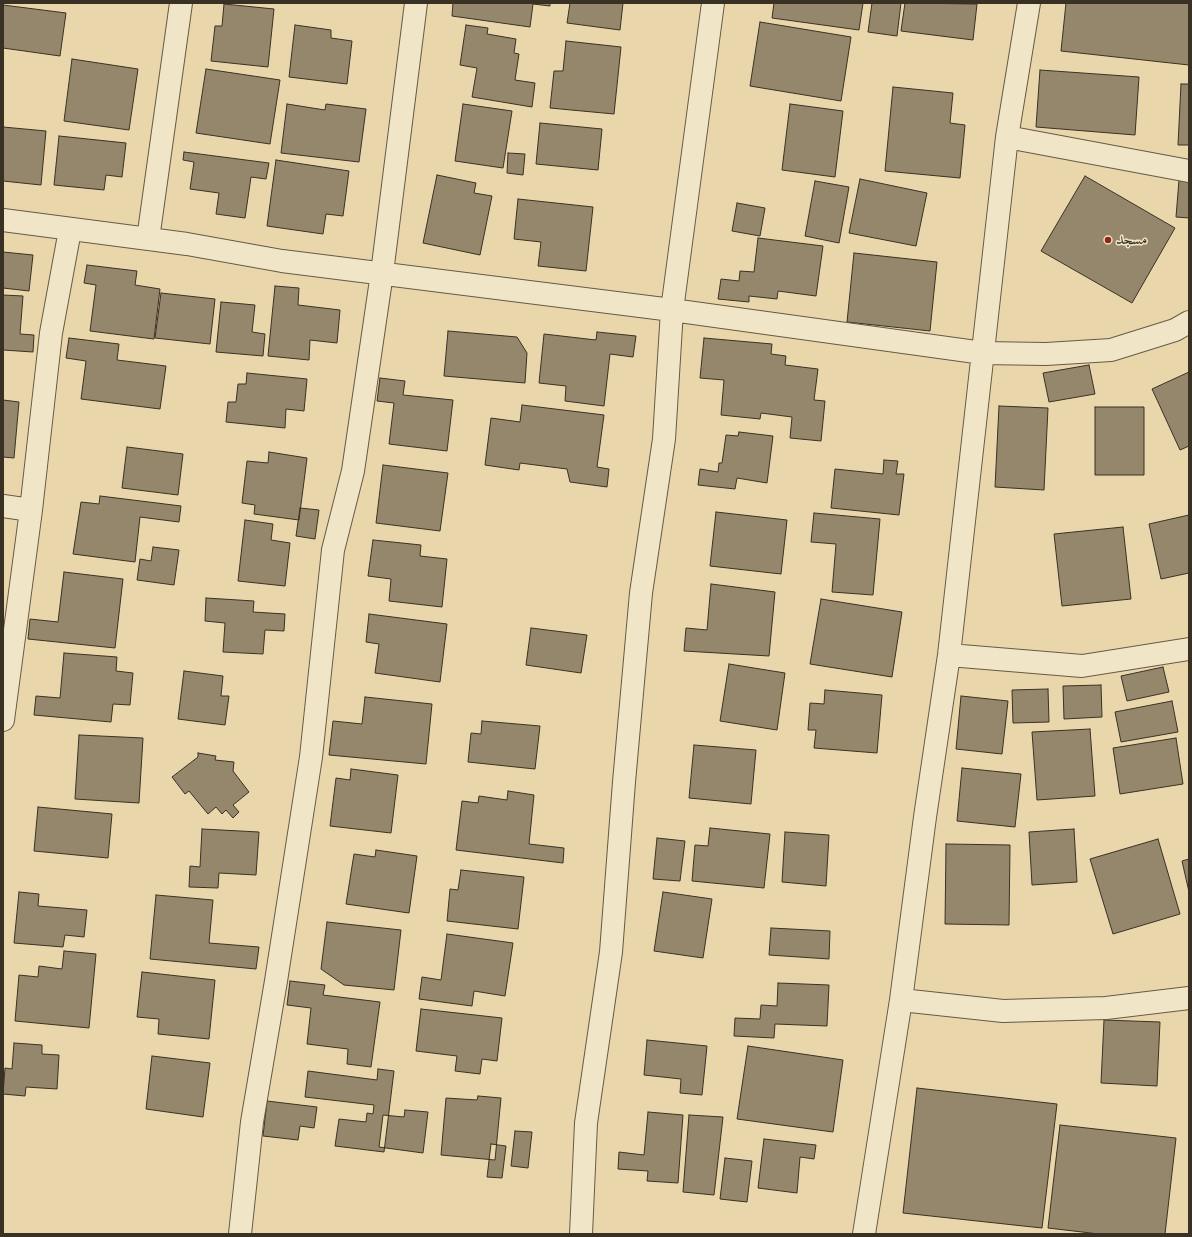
<!DOCTYPE html>
<meta charset="utf-8">
<style>
body{margin:0}
#map{position:relative;width:1192px;height:1237px;overflow:hidden;background:#e9d7ab;font-family:"Libre Bodoni",serif}
canvas{display:block}
.frame{position:absolute;inset:0;border:4px solid #3a3125;pointer-events:none}
</style>
<div id="map">
<canvas width="1192" height="1237"></canvas>
<div class="frame"></div>
</div>
<script>
const ctx = document.querySelector('canvas').getContext('2d');
ctx.lineJoin = 'round';
function fillPath(path, color) {
  ctx.fillStyle = color;
  ctx.fill(path, 'evenodd');
}
function shape(rows) {
  const path = new Path2D();
  for (const r of rows) {
    path.moveTo(r[0], r[1]);
    for (let i = 2; i < r.length; i += 2) path.lineTo(r[i], r[i + 1]);
  }
  return path;
}
function stroke(path, color, width, dash) {
  ctx.strokeStyle = color;
  ctx.lineWidth = width;
  ctx.lineCap = dash ? 'butt' : 'round';
  ctx.setLineDash(dash || []);
  ctx.stroke(path);
}
function drawText(font, color, halo, rows, align = 'center') {
  ctx.font = font + ' "Libre Bodoni",Amiri,serif';
  ctx.lineWidth = 3;
  ctx.setLineDash([]);
  ctx.textBaseline = 'middle';
  ctx.strokeStyle = halo;
  ctx.fillStyle = color;
  for (const [text, x, y, turn = 0] of rows) {
    ctx.save();
    ctx.translate(x, y);
    ctx.rotate((+turn || 0) * Math.PI / 180);
    ctx.textAlign = isNaN(turn) ? turn : align;
    if (halo) ctx.strokeText(text, 0, 0);
    ctx.fillText(text, 0, 0);
    ctx.restore();
  }
}
const building = shape([
 [453,3,550,3,550,6,533,4,530,27,452,16,453,3],
 [570,3,623,3,620,30,567,23,570,3],
 [774,3,863,3,859,30,772,18,774,3],
 [872,3,901,3,897,36,868,32,872,3],
 [905,3,977,4,973,40,901,31,905,3],
 [1066,3,1189,3,1189,65,1061,51,1066,3],
 [224,4,274,9,268,67,211,61,215,26,222,26,224,4],
 [3,5,66,13,60,56,3,48,3,5],
 [760,22,851,37,841,101,750,86,760,22],
 [295,25,331,30,331,38,352,41,347,84,289,77,295,25],
 [466,25,488,28,487,34,516,39,514,53,519,54,515,80,535,83,532,107,472,97,477,68,460,65,466,25],
 [566,41,621,47,614,114,550,108,554,71,563,71,566,41],
 [72,59,138,69,129,130,64,121,72,59],
 [206,69,280,80,270,144,196,133,206,69],
 [1040,70,1139,77,1135,135,1036,127,1040,70],
 [1181,84,1189,84,1189,145,1178,145,1181,84],
 [893,87,953,93,950,123,965,125,960,178,885,171,893,87],
 [287,104,325,110,326,104,366,109,359,162,281,153,287,104],
 [463,104,512,111,503,168,455,161,463,104],
 [790,104,843,111,835,177,782,170,790,104],
 [540,123,602,129,598,170,536,164,540,123],
 [3,127,46,131,41,185,3,181,3,127],
 [59,136,126,143,122,177,106,175,104,190,54,185,59,136],
 [184,152,269,163,266,179,251,177,245,218,216,214,219,193,190,189,194,162,183,160,184,152],
 [508,153,525,154,523,175,507,173,508,153],
 [276,160,349,171,343,216,326,214,323,234,267,226,276,160],
 [437,175,476,183,474,193,492,196,480,255,423,243,437,175],
 [1085,176,1175,228,1132,303,1041,251,1085,176],
 [860,179,927,193,916,246,849,233,860,179],
 [1179,180,1189,181,1189,218,1176,217,1179,180],
 [815,181,849,187,839,243,805,236,815,181],
 [518,199,593,207,586,271,538,266,541,242,514,239,518,199],
 [737,203,765,208,760,236,732,231,737,203],
 [758,238,823,246,816,296,778,291,777,299,749,296,749,302,718,299,721,279,739,281,740,271,754,272,758,238],
 [3,252,33,255,29,291,3,288,3,252],
 [854,253,937,262,930,331,847,322,854,253],
 [87,265,137,271,135,285,160,289,154,339,90,331,96,285,84,283,87,265],
 [275,286,299,288,298,305,340,310,337,343,310,340,309,360,268,356,275,286],
 [161,293,215,299,210,344,155,338,161,293],
 [3,295,23,296,20,334,34,335,33,352,3,350,3,295],
 [221,302,255,305,252,332,265,334,263,356,216,352,221,302],
 [448,331,517,337,527,353,525,383,444,376,448,331],
 [597,332,636,336,633,357,610,354,604,406,565,401,566,386,539,383,544,334,596,340,597,332],
 [69,338,119,344,117,360,166,366,160,409,81,399,86,361,66,358,69,338],
 [704,338,772,344,771,354,786,356,785,365,818,369,814,400,825,401,821,441,790,438,792,417,761,413,760,419,721,415,724,380,700,378,704,338],
 [1089,365,1095,394,1049,402,1043,373,1089,365],
 [1189,372,1189,446,1180,450,1152,389,1189,372],
 [247,373,307,379,304,411,286,409,285,428,226,422,228,402,236,402,238,384,246,384,247,373],
 [380,378,405,381,403,395,453,400,447,451,389,444,394,403,377,401,380,378],
 [3,400,19,402,14,458,3,457,3,400],
 [522,405,604,415,597,467,609,469,607,487,570,482,567,469,520,463,519,470,485,465,491,418,520,422,522,405],
 [999,406,1048,408,1044,490,995,487,999,406],
 [1095,407,1144,407,1144,475,1095,475,1095,407],
 [739,432,773,436,767,483,737,478,735,489,698,485,700,469,718,472,719,463,722,463,726,435,738,436,739,432],
 [127,447,183,454,178,495,122,488,127,447],
 [269,452,307,458,299,520,254,514,255,505,242,503,247,461,268,463,269,452],
 [884,460,898,461,896,474,904,474,899,515,831,508,835,469,883,474,884,460],
 [383,465,448,473,440,531,376,523,383,465],
 [100,496,181,506,179,522,140,517,135,562,73,554,81,502,99,504,100,496],
 [300,508,319,510,315,539,296,536,300,508],
 [716,512,787,520,781,574,710,566,716,512],
 [814,513,880,519,873,595,832,592,836,544,811,542,814,513],
 [1189,515,1189,573,1161,579,1149,524,1189,515],
 [245,520,273,524,271,540,290,543,285,586,238,581,245,520],
 [1123,527,1131,599,1062,606,1054,534,1123,527],
 [373,540,421,545,420,556,447,559,442,607,389,601,391,579,368,576,373,540],
 [153,547,179,550,174,585,137,580,140,559,151,561,153,547],
 [64,572,123,579,115,648,28,639,30,619,58,622,64,572],
 [711,584,775,592,769,656,684,651,686,628,707,630,711,584],
 [206,598,254,601,253,612,285,614,284,631,265,630,263,654,223,652,225,623,205,621,206,598],
 [821,599,902,612,892,677,810,664,821,599],
 [369,614,447,624,440,682,375,673,379,644,366,642,369,614],
 [531,628,587,635,581,673,526,665,531,628],
 [64,653,117,657,116,671,133,673,130,705,113,704,111,722,34,715,36,696,60,698,64,653],
 [729,664,785,673,777,730,720,721,729,664],
 [1163,667,1169,692,1127,701,1121,676,1163,667],
 [184,671,223,676,221,696,229,696,225,725,178,719,184,671],
 [1101,685,1102,717,1064,719,1063,686,1101,685],
 [1048,689,1049,722,1013,723,1012,690,1048,689],
 [825,690,882,695,877,753,814,748,816,730,808,730,810,703,824,704,825,690],
 [961,696,1008,701,1002,754,956,749,961,696],
 [365,697,432,704,426,764,329,755,333,721,362,724,365,697],
 [1172,701,1178,732,1121,742,1115,712,1172,701],
 [482,721,540,726,535,769,468,762,471,733,481,734,482,721],
 [1090,729,1095,796,1037,800,1032,732,1090,729],
 [79,735,143,738,139,803,75,799,79,735],
 [1176,738,1183,784,1120,794,1113,748,1176,738],
 [694,745,756,750,751,804,689,798,694,745],
 [198,753,216,756,215,760,234,762,233,771,249,792,233,805,239,812,233,818,226,810,222,814,216,807,208,814,189,791,185,794,172,777,198,757,198,753],
 [962,768,1021,774,1015,827,957,821,962,768],
 [351,769,398,775,391,833,330,826,336,778,350,780,351,769],
 [508,791,534,795,529,844,564,848,563,863,456,850,462,801,478,803,479,796,507,800,508,791],
 [38,807,112,814,108,858,34,851,38,807],
 [710,828,770,834,764,888,692,881,695,845,708,846,710,828],
 [202,829,259,832,256,875,219,873,218,888,189,887,190,866,200,867,202,829],
 [1074,829,1077,882,1032,885,1029,832,1074,829],
 [785,832,829,835,826,886,782,882,785,832],
 [657,838,685,841,680,881,653,879,657,838],
 [1158,839,1180,914,1113,934,1090,859,1158,839],
 [946,844,1010,845,1009,925,945,924,946,844],
 [376,850,417,856,409,913,346,904,354,854,375,857,376,850],
 [1189,859,1189,892,1182,861,1189,859],
 [461,870,524,877,518,929,447,921,450,889,458,890,461,870],
 [19,892,39,894,38,906,87,910,84,937,65,935,63,947,14,943,19,892],
 [663,892,712,899,703,958,654,951,663,892],
 [156,895,213,900,209,943,259,947,256,969,150,959,156,895],
 [327,922,401,930,394,990,344,985,321,969,327,922],
 [771,928,830,931,829,959,769,955,771,928],
 [447,934,513,943,505,996,474,991,472,1006,419,999,422,977,441,980,447,934],
 [64,951,96,954,89,1028,15,1021,19,975,38,977,39,966,62,969,64,951],
 [142,972,215,980,209,1039,158,1034,159,1019,137,1017,142,972],
 [290,981,325,985,323,995,380,1002,371,1067,347,1064,348,1049,307,1044,311,1008,287,1005,290,981],
 [778,983,829,985,827,1026,775,1024,774,1038,734,1036,735,1018,760,1019,761,1005,777,1006,778,983],
 [421,1009,502,1018,497,1061,482,1059,480,1074,455,1071,457,1056,416,1051,421,1009],
 [1104,1020,1160,1022,1157,1086,1101,1083,1104,1020],
 [647,1040,707,1046,702,1095,680,1093,681,1079,644,1075,647,1040],
 [14,1043,42,1045,42,1054,59,1055,57,1089,26,1087,25,1096,3,1094,5,1068,12,1069,14,1043],
 [748,1046,843,1060,833,1132,737,1119,748,1046],
 [152,1056,210,1063,203,1117,146,1109,152,1056],
 [378,1069,394,1071,384,1152,335,1146,339,1119,366,1122,367,1113,373,1114,374,1105,305,1097,308,1071,377,1080,378,1069],
 [917,1088,1057,1104,1042,1228,903,1213,917,1088],
 [478,1096,501,1098,495,1160,441,1155,446,1098,477,1100,478,1096],
 [267,1101,317,1107,314,1128,300,1126,298,1140,263,1136,267,1101],
 [405,1110,428,1112,423,1153,379,1147,383,1115,404,1117,405,1110],
 [648,1112,683,1115,678,1183,647,1181,648,1171,618,1169,619,1152,644,1155,648,1112],
 [689,1115,723,1117,714,1195,683,1192,689,1115],
 [1060,1125,1176,1138,1165,1234,1099,1234,1048,1228,1060,1125],
 [515,1131,532,1132,528,1168,511,1166,515,1131],
 [764,1139,816,1145,814,1159,800,1157,797,1193,758,1188,764,1139],
 [491,1144,506,1146,502,1178,487,1177,491,1144],
 [725,1158,752,1161,747,1202,720,1199,725,1158]
]);
fillPath(building, '#95876b');
stroke(building, '#3a3125', 1);
const minor = shape([
 [1007,137,1189,171],
 [3,220,187,244,282,261,672,310,983,353,1046,354,1111,350,1175,330,1189,322],
 [148,239,181,3],
 [3,506,31,510],
 [949,655,1082,666,1189,649],
 [3,720,31,510,51,333,70,230],
 [901,1000,1003,1011,1106,1008,1189,998],
 [240,1234,252,1122,276,981,311,757,333,550,353,471,382,273,416,3],
 [581,1234,586,1123,611,952,624,782,641,593,664,439,672,310,713,3],
 [864,1234,901,1000,925,817,949,655,1007,137,1029,3]
]);
stroke(minor, '#665a46', 24);
stroke(minor, '#f1e5c8', 22);
for (const [x, y, r, color] of [
 [1108,240,4,"#8f2418"]
]) {
  const dot = new Path2D();
  dot.arc(x, y, r, 0, 2 * Math.PI);
  ctx.fillStyle = color;
  ctx.fill(dot);
  stroke(dot, '#f1e5c8', 1.5);
}
drawText('16px', '#3a3125', '#f1e5c8', [
 ["مسجد",1116,240]
], 'left');
</script>
